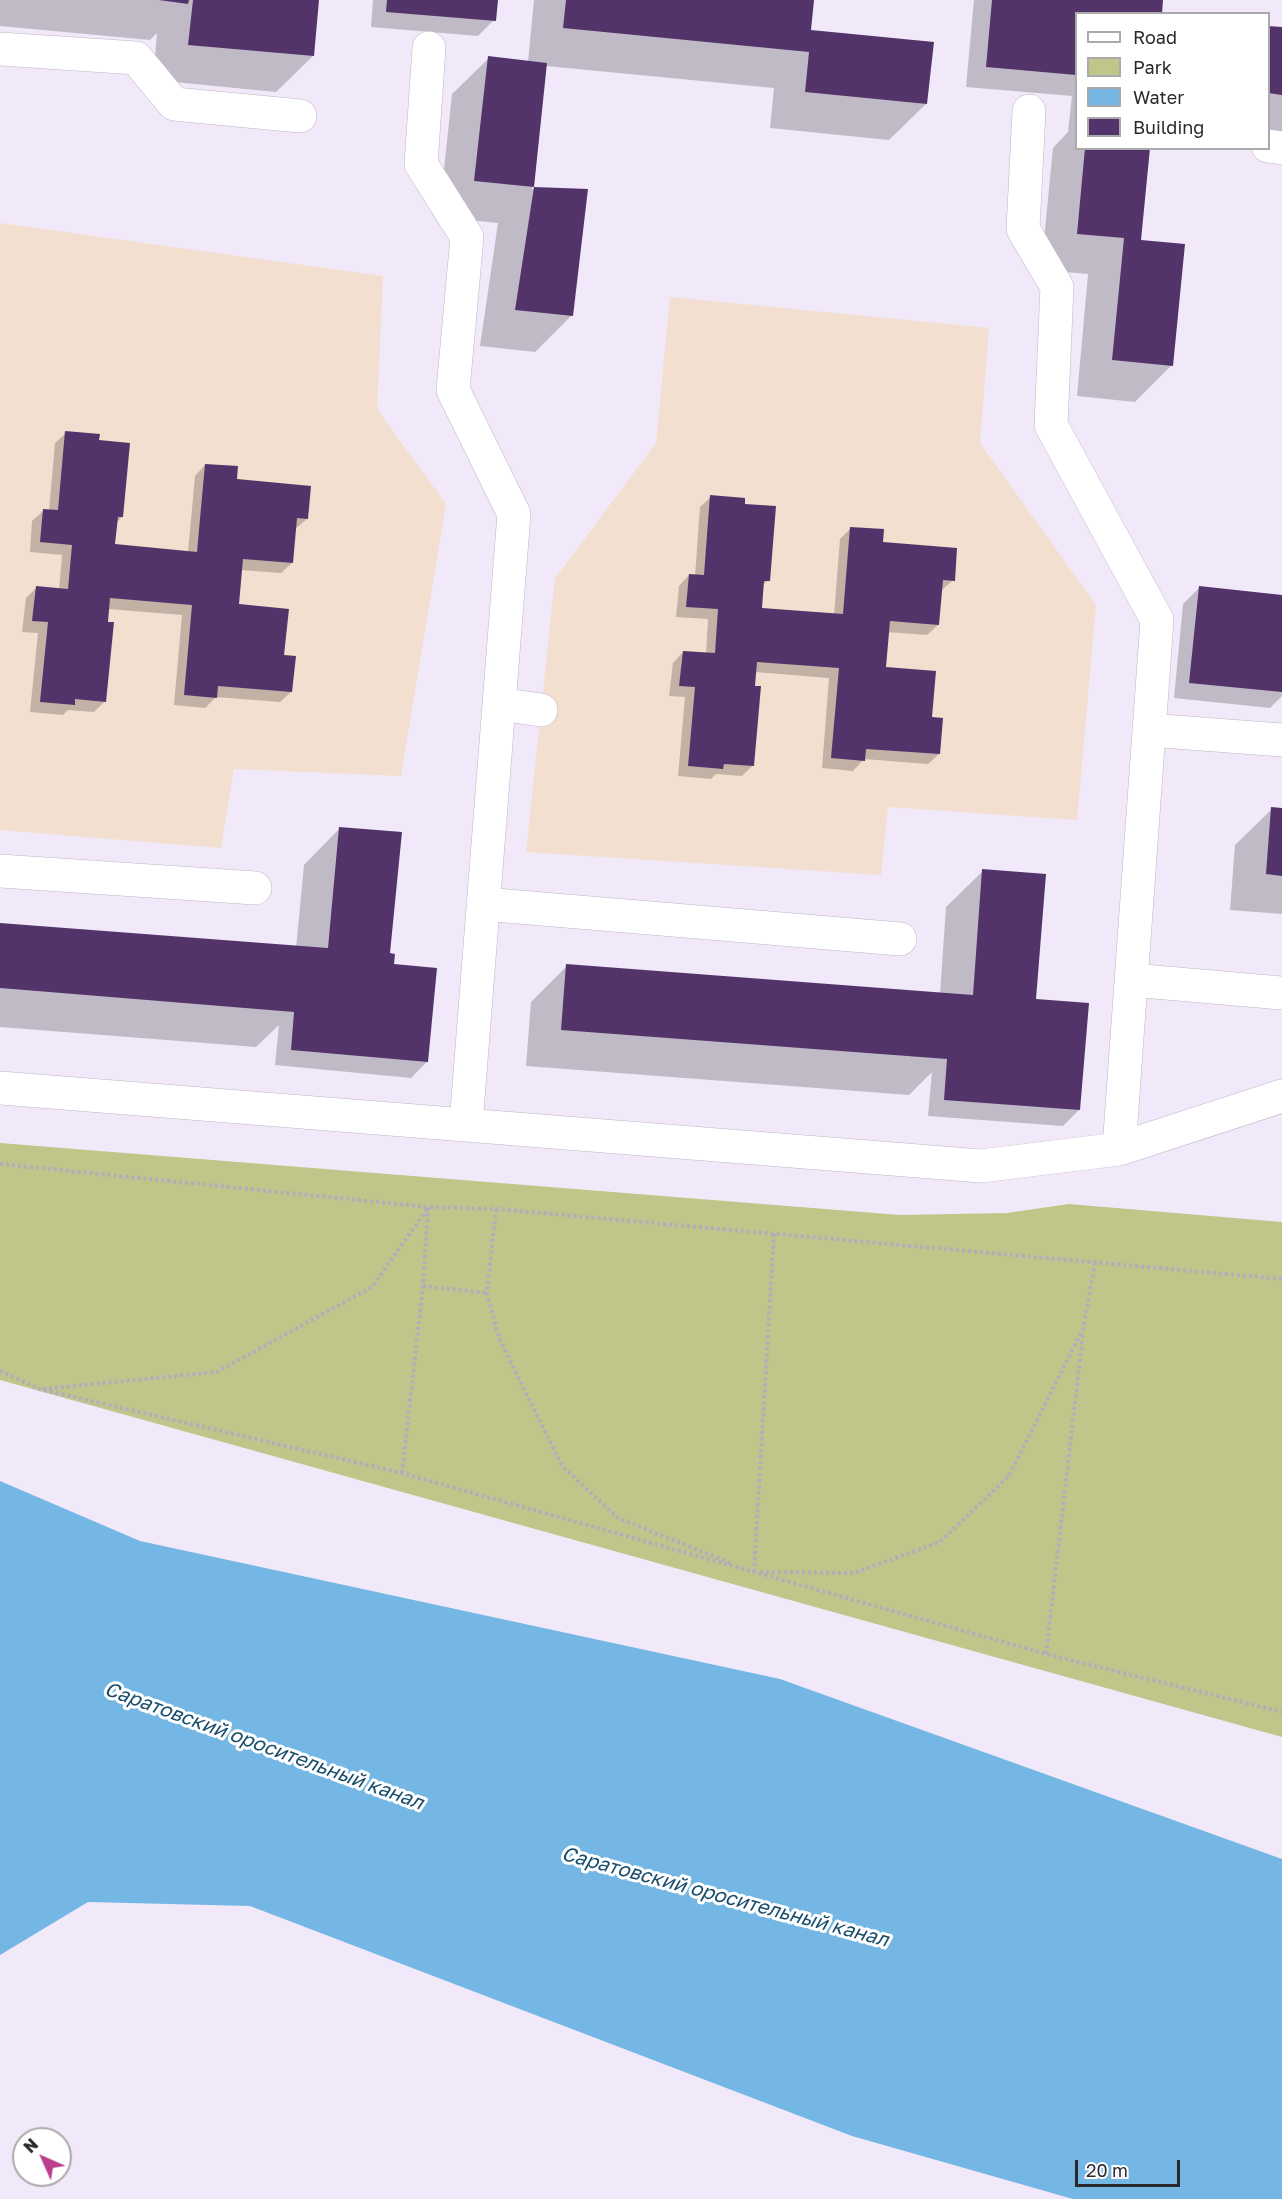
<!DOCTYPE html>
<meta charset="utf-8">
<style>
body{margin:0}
#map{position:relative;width:1282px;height:2199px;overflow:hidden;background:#f1e9f9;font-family:"Golos Text",sans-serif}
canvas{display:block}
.legend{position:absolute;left:1075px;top:12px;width:195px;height:138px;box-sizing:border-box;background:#fff;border:2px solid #aaa9ab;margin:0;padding:8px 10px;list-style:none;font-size:18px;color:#2b282e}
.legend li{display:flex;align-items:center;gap:12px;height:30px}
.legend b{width:30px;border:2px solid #aaa9ab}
.north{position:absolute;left:12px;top:2127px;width:60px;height:60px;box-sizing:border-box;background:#fff;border:2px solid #aaa9ab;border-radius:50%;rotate:315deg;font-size:16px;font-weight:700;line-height:24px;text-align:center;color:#2b282e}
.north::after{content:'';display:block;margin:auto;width:21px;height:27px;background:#bb3f8f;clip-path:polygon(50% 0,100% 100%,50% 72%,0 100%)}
.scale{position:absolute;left:1075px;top:2160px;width:105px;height:27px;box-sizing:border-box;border:3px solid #2b282e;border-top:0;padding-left:8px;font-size:18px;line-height:21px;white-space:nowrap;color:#2b282e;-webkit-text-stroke:4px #fff;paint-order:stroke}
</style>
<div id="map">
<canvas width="1282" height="2199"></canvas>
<ul class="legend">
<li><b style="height:8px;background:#fff"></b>Road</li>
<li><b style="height:16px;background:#c0c68a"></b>Park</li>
<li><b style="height:16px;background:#74b7e5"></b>Water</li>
<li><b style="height:16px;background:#53346a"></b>Building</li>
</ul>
<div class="north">N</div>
<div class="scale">20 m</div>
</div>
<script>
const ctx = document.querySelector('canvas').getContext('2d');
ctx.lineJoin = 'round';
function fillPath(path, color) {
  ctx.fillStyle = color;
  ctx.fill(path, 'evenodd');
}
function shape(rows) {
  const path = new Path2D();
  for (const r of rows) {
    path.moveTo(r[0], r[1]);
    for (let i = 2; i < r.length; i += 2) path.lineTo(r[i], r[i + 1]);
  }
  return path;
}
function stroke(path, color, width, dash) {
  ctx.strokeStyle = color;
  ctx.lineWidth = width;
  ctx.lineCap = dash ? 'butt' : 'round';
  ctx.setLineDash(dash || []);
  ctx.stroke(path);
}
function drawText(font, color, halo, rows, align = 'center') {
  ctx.font = font + ' "Golos Text",sans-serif';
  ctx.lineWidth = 6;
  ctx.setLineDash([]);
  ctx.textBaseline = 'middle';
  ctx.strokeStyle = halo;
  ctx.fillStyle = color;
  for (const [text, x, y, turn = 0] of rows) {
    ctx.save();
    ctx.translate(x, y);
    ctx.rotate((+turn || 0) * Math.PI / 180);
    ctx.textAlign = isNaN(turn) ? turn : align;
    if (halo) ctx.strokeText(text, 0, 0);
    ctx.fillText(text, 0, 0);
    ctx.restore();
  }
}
fillPath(shape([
 [0,223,383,276,377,409,446,504,401,776,234,769,221,848,0,830],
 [670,297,989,328,980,443,1096,605,1077,820,888,807,881,875,526,852,555,578,656,443]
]), '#f2dfcf');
fillPath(shape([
 [0,1143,900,1215,1007,1213,1069,1204,1282,1222,1282,1737,0,1380]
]), '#c0c68a');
fillPath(shape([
 [0,1481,140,1541,780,1679,1282,1859,1282,2199,1073,2199,852,2136,250,1906,88,1902,0,1955]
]), '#74b7e5');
fillPath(shape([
 [0,0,318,0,313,56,276,92,153,80,157,33,150,40,0,26],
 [373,0,496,0,494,20,478,36,371,27],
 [534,0,813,0,810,32,926,104,889,140,770,128,774,88,546,66,532,189,586,191,572,315,535,352,480,346,498,223,439,217,452,94,489,58,528,62],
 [974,0,1162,0,1076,14,1076,148,1148,148,1139,241,1172,365,1135,402,1077,396,1088,274,1041,270,1053,148,1068,132,1072,96,966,87],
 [1268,28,1282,29,1282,134,1268,133],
 [66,433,98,441,122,517,116,523,114,546,188,552,195,476,205,465,307,519,295,529,292,563,281,573,241,570,237,605,283,656,291,692,280,702,216,697,205,708,174,705,182,615,108,609,105,701,94,712,68,710,63,715,30,712,38,633,22,632,26,598,36,588,59,590,62,555,30,552,32,521,43,511,49,511,55,443],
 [711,497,768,580,762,586,760,609,834,615,840,539,851,528,953,580,941,591,938,625,927,635,887,632,885,668,930,718,939,754,928,764,864,759,853,771,822,768,829,678,755,672,753,765,742,776,716,774,711,779,678,776,685,697,669,696,673,663,683,652,706,654,708,619,676,617,679,586,689,575,695,576,700,507],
 [1199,588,1282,596,1282,696,1270,708,1174,698,1183,604],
 [1272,809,1282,810,1282,914,1230,910,1235,845],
 [340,828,389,953,427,1062,411,1078,275,1065,279,1025,256,1047,0,1027,0,924,296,948,304,865],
 [983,871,1079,1110,1063,1126,928,1116,932,1072,909,1095,526,1066,531,1002,567,966,940,994,946,907]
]), '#0003');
fillPath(shape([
 [159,0,189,0,188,4],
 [193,0,319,0,314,56,188,45],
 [387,0,498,0,496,21,386,12],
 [566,0,814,0,811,30,934,42,927,104,805,92,809,52,563,28],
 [992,0,1163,0,1162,14,1076,14,1076,75,986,67],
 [1268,26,1282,27,1282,95,1268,93],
 [488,56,547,63,534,187,474,181],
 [1085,148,1150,148,1141,240,1185,244,1173,366,1112,360,1124,238,1077,234],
 [534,187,588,189,573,316,515,310],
 [65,431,100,434,99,440,130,443,123,517,118,517,115,544,197,552,205,464,238,466,237,479,311,486,308,519,297,518,293,563,243,559,239,604,289,609,284,655,296,656,292,692,218,686,217,698,184,695,192,605,110,598,108,622,114,622,106,702,75,699,75,705,40,702,48,622,32,621,36,586,68,589,72,545,40,542,43,509,58,510],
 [710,495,745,498,745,504,776,506,770,581,764,581,762,608,843,614,850,527,884,529,883,542,957,548,955,581,943,580,939,625,890,621,886,667,936,671,932,717,943,718,940,754,866,749,865,761,831,758,839,668,757,662,755,686,761,686,754,766,724,764,723,769,688,766,695,687,679,686,683,651,715,653,718,609,686,607,689,574,704,575],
 [1199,586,1282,595,1282,692,1189,683],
 [1271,807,1282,808,1282,876,1266,874],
 [339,827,402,832,390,953,395,954,394,964,437,968,428,1062,291,1050,294,1012,0,988,0,923,328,948],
 [982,869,1046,874,1036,999,1089,1003,1080,1110,944,1100,947,1059,561,1030,566,964,973,995]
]), '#53346a');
const minor = shape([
 [429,48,421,164,467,237,453,390,514,514,466,1124],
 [0,49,136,58,174,104,300,116],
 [1029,111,1023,229,1057,287,1051,425,1157,620,1119,1149],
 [1268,146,1282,148],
 [499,704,541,710],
 [1149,730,1282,740],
 [0,871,255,888],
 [483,904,900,939],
 [1132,980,1282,993],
 [0,1088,981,1166,1119,1149,1282,1096]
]);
stroke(minor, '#bdb6c5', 34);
stroke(shape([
 [0,1164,428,1207,496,1209,1282,1279],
 [496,1209,487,1293,499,1338,562,1466,618,1518,733,1564],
 [423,1286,487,1293],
 [0,1371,40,1389,402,1473,1046,1654,1282,1712],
 [43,1389,217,1372,372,1287,428,1208],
 [402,1473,423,1286,428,1208],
 [754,1572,774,1234],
 [760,1572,854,1573,940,1542,1009,1476,1083,1329,1095,1263],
 [1046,1654,1083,1333]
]), '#b3adba', 4, [3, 3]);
stroke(minor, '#fff', 33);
drawText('italic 20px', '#1a4e6d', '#fff', [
 ["Саратовский оросительный канал",264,1746,20],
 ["Саратовский оросительный канал",725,1897,15]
]);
</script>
